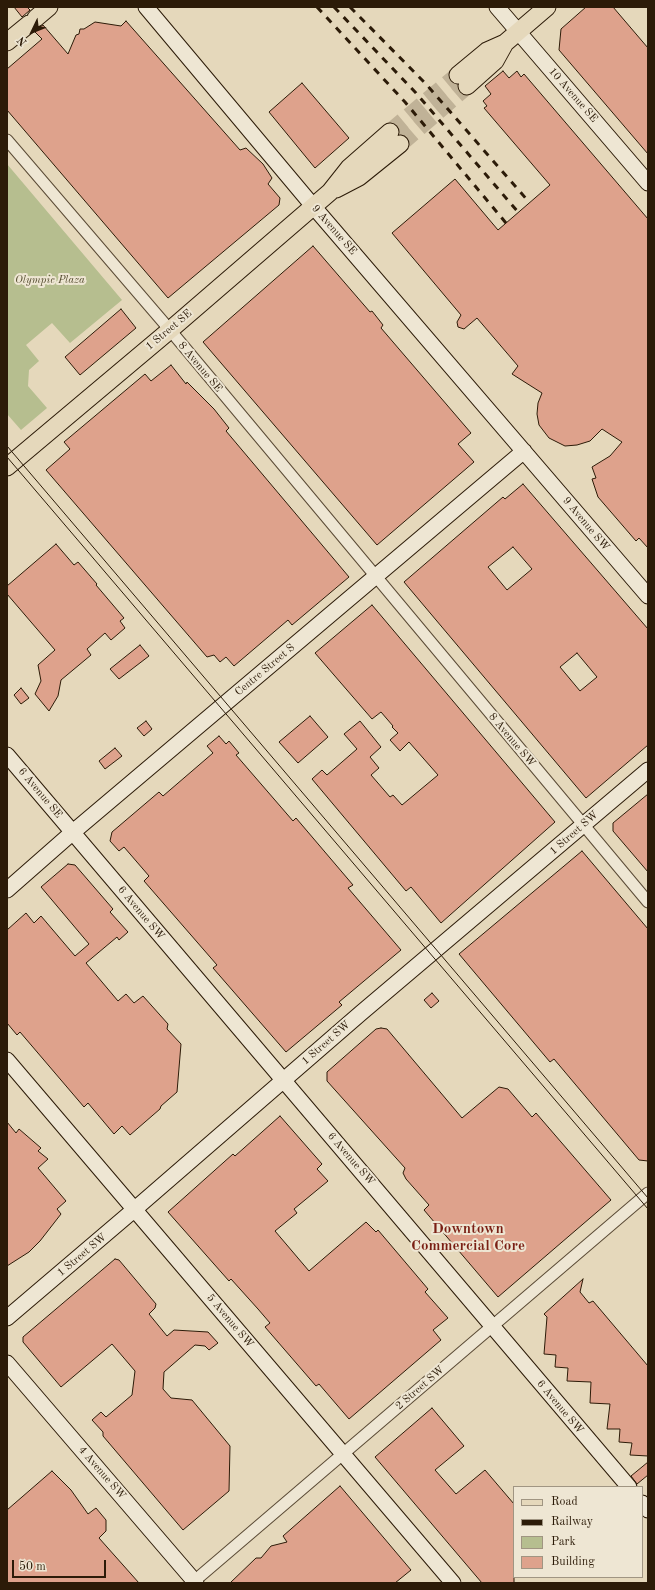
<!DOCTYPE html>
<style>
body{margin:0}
#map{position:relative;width:655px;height:1590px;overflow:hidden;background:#e5d8bb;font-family:"Old Standard TT",serif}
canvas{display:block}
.frame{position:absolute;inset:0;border:8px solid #2c1b08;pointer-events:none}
.legend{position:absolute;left:513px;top:1486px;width:130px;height:92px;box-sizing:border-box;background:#eee6d3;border:1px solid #a09582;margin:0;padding:5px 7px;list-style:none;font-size:12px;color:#2c1b08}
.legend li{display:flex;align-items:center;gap:8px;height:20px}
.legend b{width:20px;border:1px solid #a09582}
.north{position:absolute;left:12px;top:12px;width:40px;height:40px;-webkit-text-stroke:3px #eee6d3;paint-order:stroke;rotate:227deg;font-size:11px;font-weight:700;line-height:16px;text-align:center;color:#2c1b08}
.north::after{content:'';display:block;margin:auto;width:14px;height:18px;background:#2c1b08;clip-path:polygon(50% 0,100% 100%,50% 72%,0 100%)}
.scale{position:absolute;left:12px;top:1560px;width:94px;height:18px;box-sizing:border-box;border:2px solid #2c1b08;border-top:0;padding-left:5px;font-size:12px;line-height:14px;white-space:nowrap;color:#2c1b08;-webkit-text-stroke:3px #eee6d3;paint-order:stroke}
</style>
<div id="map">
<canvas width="655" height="1590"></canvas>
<div class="frame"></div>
<ul class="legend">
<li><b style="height:5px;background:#e5d8bb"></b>Road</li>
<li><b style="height:5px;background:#2c1b08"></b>Railway</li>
<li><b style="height:11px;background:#b6be8f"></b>Park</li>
<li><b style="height:11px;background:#dea28c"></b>Building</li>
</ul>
<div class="north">N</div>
<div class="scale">50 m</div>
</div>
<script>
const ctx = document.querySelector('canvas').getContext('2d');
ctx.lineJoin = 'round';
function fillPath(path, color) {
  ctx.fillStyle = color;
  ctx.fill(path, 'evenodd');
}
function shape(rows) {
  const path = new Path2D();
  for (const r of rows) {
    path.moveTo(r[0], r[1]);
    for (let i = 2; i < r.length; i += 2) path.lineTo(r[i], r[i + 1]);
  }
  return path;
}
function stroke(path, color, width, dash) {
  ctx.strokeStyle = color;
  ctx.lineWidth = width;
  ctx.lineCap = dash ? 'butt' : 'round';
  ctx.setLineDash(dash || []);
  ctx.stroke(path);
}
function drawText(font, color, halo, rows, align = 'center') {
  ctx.font = font + ' "Old Standard TT",serif';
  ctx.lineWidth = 4;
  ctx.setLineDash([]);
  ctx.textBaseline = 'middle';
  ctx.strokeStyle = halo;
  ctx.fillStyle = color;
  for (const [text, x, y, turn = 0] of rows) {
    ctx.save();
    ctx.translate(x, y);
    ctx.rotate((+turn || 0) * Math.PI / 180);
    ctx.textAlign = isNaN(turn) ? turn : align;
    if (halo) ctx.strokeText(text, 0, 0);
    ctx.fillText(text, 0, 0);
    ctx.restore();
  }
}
fillPath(shape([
 [7,164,122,300,70,343,52,323,26,345,39,361,29,370,28,386,47,408,21,430,7,414]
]), '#b6be8f');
const building = shape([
 [14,7,27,7,30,10,22,17,14,7],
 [586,7,613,7,648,48,648,154,559,50,561,29,586,7],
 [126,21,240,150,246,148,263,164,272,178,268,184,280,198,279,205,168,298,7,110,7,69,42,39,35,32,38,28,43,25,68,54,76,35,79,34,80,29,84,29,95,22,121,26,126,21],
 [503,71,509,78,517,71,521,77,524,74,648,219,648,548,639,538,636,541,598,497,592,479,596,478,592,467,610,456,622,442,602,429,590,441,577,445,565,446,549,438,539,425,537,414,538,403,542,393,512,374,518,366,477,318,464,329,458,327,457,322,461,315,392,233,455,179,498,230,550,185,484,108,487,106,483,101,491,94,485,86,503,71],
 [302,83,349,138,315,168,269,112,302,83],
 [313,246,370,312,372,311,383,325,381,328,471,433,458,444,474,462,377,545,203,342,313,246],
 [121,309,136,328,80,375,65,357,121,309],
 [171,365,186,384,187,382,214,409,229,428,226,431,349,577,292,625,288,620,234,666,226,657,220,662,214,655,207,657,46,470,70,449,64,442,145,374,151,381,171,365],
 [523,484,648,629,648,745,586,798,404,582,503,497,505,499,523,484],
 [513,547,532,569,507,590,488,567,513,547],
 [577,653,597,677,580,691,560,667,577,653],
 [56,544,74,565,78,562,97,584,96,585,124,618,120,621,125,628,111,640,105,633,87,649,91,655,61,680,58,696,49,711,35,694,41,681,38,665,55,650,7,594,7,586,56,544],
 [372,605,555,822,441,923,411,887,406,891,312,779,322,770,327,775,357,749,344,734,360,721,381,747,370,757,379,768,371,775,390,797,393,795,402,805,438,775,409,742,400,751,390,740,398,733,392,727,393,726,381,712,372,719,315,653,372,605],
 [140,645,149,656,119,679,110,669,140,645],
 [21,688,29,698,21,704,14,695,21,688],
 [310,716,328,737,298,763,279,742,310,716],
 [146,721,152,729,144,736,137,728,146,721],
 [219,736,226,744,229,741,239,753,236,755,293,821,296,818,353,885,348,888,401,950,339,1002,342,1005,286,1052,213,968,217,965,144,881,149,876,124,847,119,851,110,841,112,832,159,792,163,796,213,753,207,746,219,736],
 [115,748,122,756,105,769,99,761,115,748],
 [648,794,648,872,613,831,613,823,648,794],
 [582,851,648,929,648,1161,639,1160,554,1059,550,1062,459,954,582,851],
 [68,864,75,865,113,909,110,912,128,932,119,940,117,937,86,963,118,1001,126,994,134,1003,143,996,168,1024,167,1029,181,1044,177,1092,161,1106,160,1109,130,1135,122,1126,114,1134,88,1103,84,1107,20,1032,17,1035,7,1023,7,930,26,913,34,923,41,916,75,956,89,944,41,887,68,864],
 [432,993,439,1001,431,1008,424,1000,432,993],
 [381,1028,387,1029,462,1118,499,1087,508,1089,532,1117,536,1113,611,1200,498,1297,424,1210,429,1205,406,1179,403,1173,405,1168,327,1081,327,1072,376,1029,381,1028],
 [280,1116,322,1164,317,1169,328,1181,294,1209,297,1213,275,1231,309,1271,366,1222,376,1232,378,1230,428,1289,425,1292,448,1318,433,1330,441,1340,349,1419,319,1384,316,1386,265,1327,270,1323,258,1309,231,1279,229,1281,168,1212,233,1154,235,1156,280,1116],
 [7,1122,16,1133,19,1129,41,1148,38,1151,48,1159,38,1168,66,1201,57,1209,61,1214,40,1241,29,1252,7,1266,7,1122],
 [115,1259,119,1260,156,1304,155,1308,149,1314,167,1336,174,1330,208,1332,218,1343,209,1350,205,1346,195,1345,164,1372,163,1389,171,1398,192,1400,230,1446,229,1491,183,1530,103,1436,103,1432,92,1420,101,1412,106,1417,132,1395,135,1371,112,1344,61,1387,23,1342,23,1337,115,1259],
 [583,1279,580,1292,589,1303,593,1301,648,1366,648,1456,630,1455,632,1443,619,1442,620,1429,607,1429,610,1404,590,1403,591,1382,567,1381,568,1368,555,1367,556,1355,544,1354,547,1317,544,1314,583,1279],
 [432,1408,464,1446,435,1470,456,1494,485,1470,514,1504,514,1583,482,1583,375,1457,432,1408],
 [648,1462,648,1475,637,1484,631,1476,648,1462],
 [52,1471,71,1490,88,1514,96,1508,106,1520,106,1531,99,1538,139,1583,7,1583,7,1510,52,1471],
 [340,1486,411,1570,395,1583,230,1583,256,1558,261,1558,271,1546,287,1542,283,1536,340,1486]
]);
fillPath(building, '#dea28c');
stroke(building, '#2c1b08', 1);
stroke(shape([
 [390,132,458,75],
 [400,144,467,86]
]), '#c0b297', 17, [17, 8]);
const street = shape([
 [7,140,170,330,648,902],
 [192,1583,648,1193]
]);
const secondary = shape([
 [146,7,313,206,648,596],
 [497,7,648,183],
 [7,755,629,1487],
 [7,890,73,832,524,451],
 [7,1060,453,1583],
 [7,1318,135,1209,361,1013,648,770],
 [7,1363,196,1583],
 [642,1503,648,1510]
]);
const primary = shape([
 [36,18,49,7],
 [7,42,29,24],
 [458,75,487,51,505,43,547,7],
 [467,86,495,61,505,43],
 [336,189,359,177,400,144],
 [7,467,170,330,330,192,349,168,390,132]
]);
stroke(street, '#5a4a35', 13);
stroke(secondary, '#2c1b08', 17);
stroke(primary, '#2c1b08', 19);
stroke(street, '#eee6d3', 11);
stroke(secondary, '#eee6d3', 15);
stroke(primary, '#e5d8bb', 17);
stroke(shape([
 [7,446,648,1198],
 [7,457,648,1209]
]), '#2c1b08', 1);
stroke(shape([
 [317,7,405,102,506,223],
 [334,7,416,93,518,212],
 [350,7,426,84,529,202]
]), '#2c1b08', 3, [7, 7]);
drawText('11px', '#2c1b08', '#eee6d3', [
 ["10 Avenue SE",573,95,49],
 ["9 Avenue SE",334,230,49],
 ["1 Street SE",169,330,-40],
 ["8 Avenue SE",200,367,50],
 ["9 Avenue SW",586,524,50],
 ["Centre Street S",265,670,-40],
 ["8 Avenue SW",512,740,50],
 ["6 Avenue SE",40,793,50],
 ["1 Street SW",574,833,-41],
 ["6 Avenue SW",141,913,50],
 ["1 Street SW",326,1043,-41],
 ["6 Avenue SW",351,1159,49],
 ["1 Street SW",82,1255,-40],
 ["5 Avenue SW",230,1321,50],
 ["2 Street SW",420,1388,-41],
 ["6 Avenue SW",560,1407,50],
 ["4 Avenue SW",102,1473,49]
]);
drawText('italic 11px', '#554c30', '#eee6d3', [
 ["Olympic Plaza",50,280]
]);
drawText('bold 15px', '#7a1f14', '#eee6d3', [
 ["Downtown",468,1229],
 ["Commercial Core",468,1246]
]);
</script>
